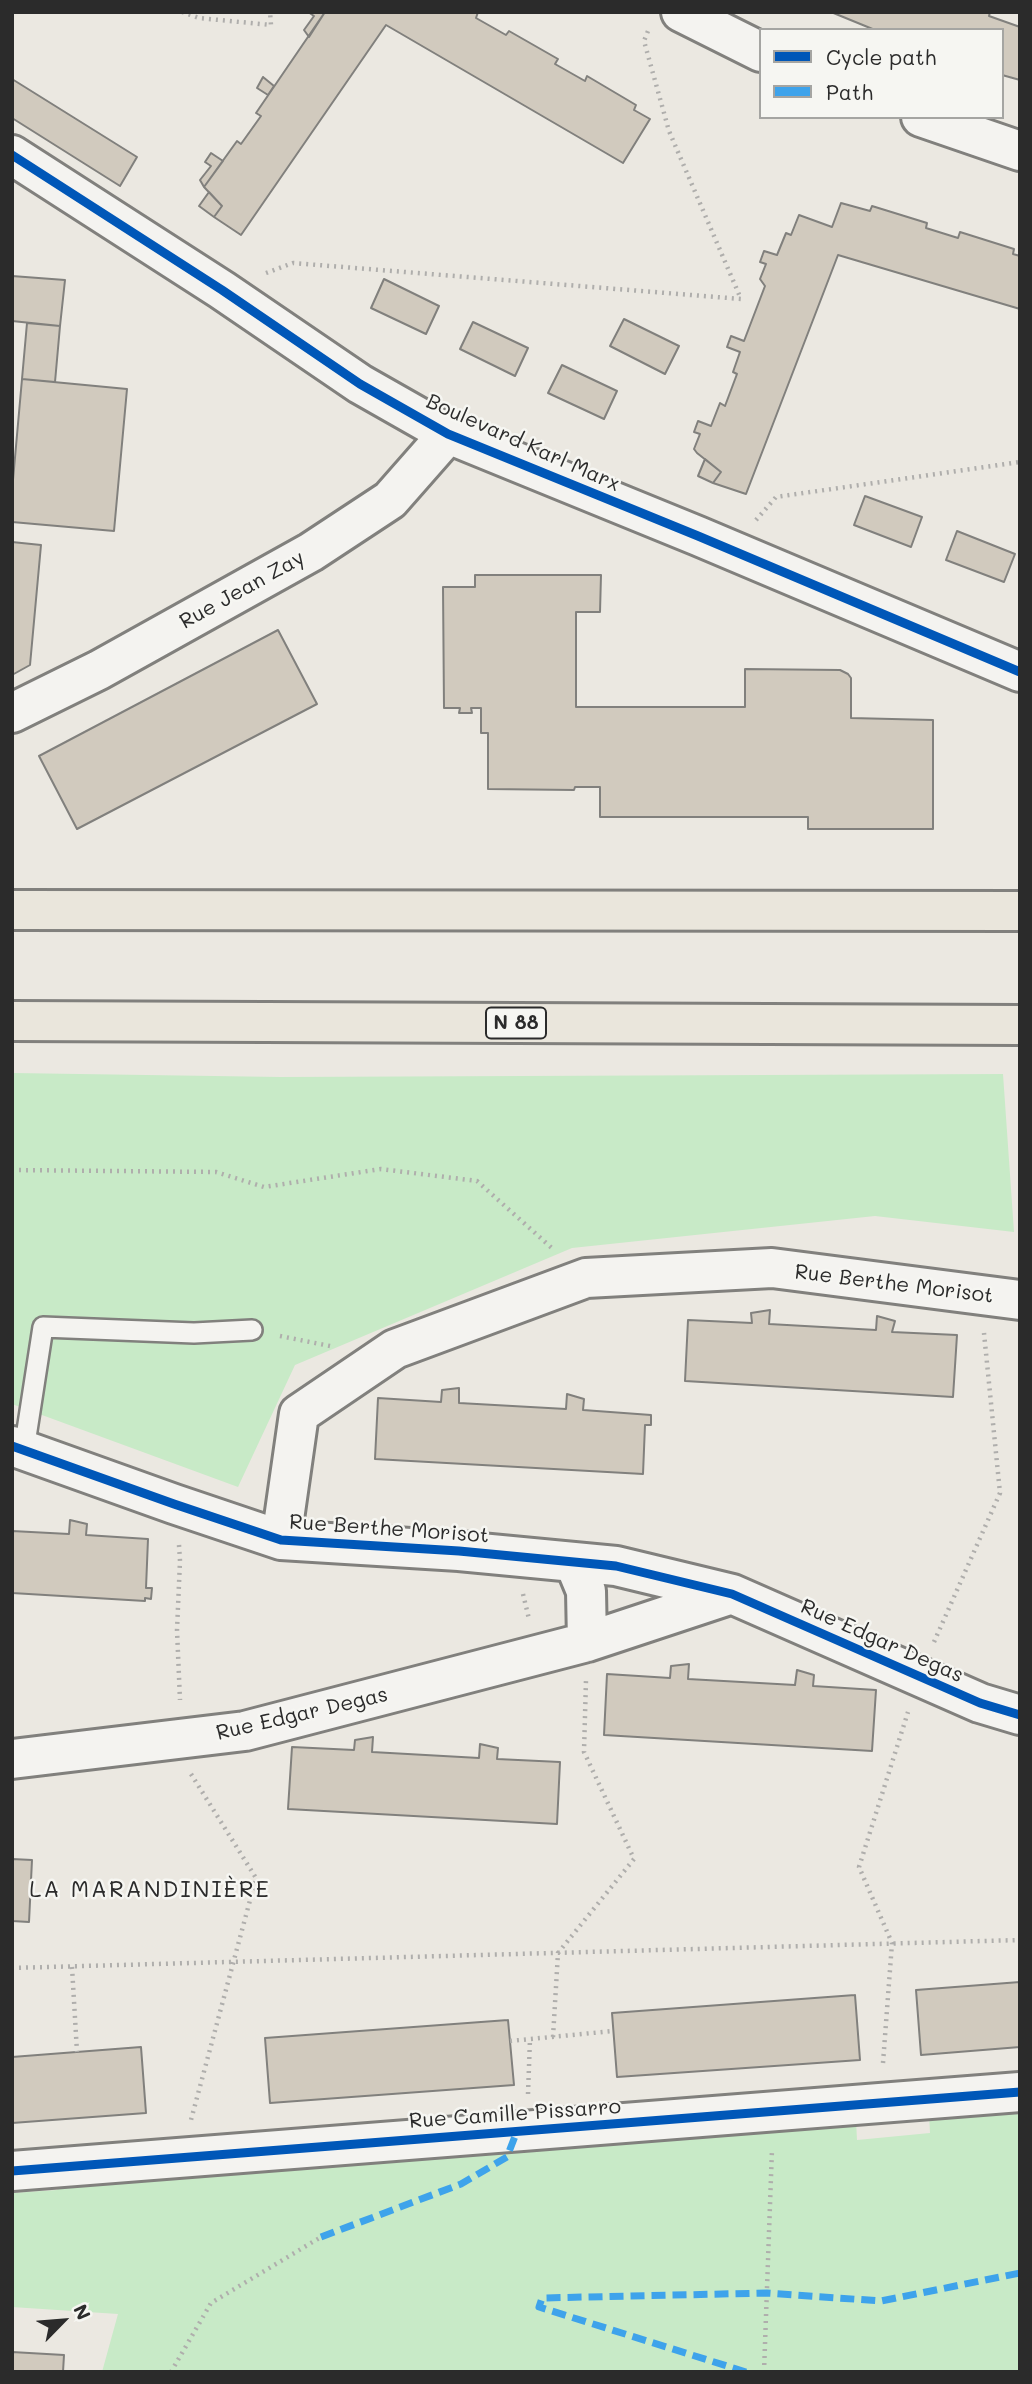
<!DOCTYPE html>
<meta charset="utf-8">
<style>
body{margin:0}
#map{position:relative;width:1032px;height:2384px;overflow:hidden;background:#ebe8e1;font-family:Mali,sans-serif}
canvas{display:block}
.frame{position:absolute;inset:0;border:14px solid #2b2b2b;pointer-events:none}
.legend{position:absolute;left:759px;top:28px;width:245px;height:91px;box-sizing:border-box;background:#f6f6f2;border:2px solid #a5a5a2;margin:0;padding:9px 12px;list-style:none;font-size:21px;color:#2b2b2b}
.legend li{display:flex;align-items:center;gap:14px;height:35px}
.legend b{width:35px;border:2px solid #a5a5a2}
.north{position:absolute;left:28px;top:2286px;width:70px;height:70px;-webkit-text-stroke:5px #f6f6f2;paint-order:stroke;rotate:65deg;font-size:19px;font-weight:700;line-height:28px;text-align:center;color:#2b2b2b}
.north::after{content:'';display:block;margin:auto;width:24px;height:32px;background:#2b2b2b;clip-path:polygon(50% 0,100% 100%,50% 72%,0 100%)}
</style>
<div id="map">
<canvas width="1032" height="2384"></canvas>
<div class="frame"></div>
<ul class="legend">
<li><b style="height:9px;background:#0057b8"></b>Cycle path</li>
<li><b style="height:9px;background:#3ea3eb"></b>Path</li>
</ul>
<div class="north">N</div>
</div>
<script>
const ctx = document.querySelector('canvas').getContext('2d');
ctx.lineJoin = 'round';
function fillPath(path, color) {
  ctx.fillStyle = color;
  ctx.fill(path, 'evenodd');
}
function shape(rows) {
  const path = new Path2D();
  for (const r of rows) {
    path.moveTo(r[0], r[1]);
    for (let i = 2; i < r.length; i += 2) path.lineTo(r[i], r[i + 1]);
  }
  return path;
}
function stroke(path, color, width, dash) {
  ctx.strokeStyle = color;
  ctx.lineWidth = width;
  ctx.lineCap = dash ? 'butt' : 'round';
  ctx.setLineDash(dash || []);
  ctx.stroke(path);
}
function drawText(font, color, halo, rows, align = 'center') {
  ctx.font = font + ' Mali,sans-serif';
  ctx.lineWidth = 5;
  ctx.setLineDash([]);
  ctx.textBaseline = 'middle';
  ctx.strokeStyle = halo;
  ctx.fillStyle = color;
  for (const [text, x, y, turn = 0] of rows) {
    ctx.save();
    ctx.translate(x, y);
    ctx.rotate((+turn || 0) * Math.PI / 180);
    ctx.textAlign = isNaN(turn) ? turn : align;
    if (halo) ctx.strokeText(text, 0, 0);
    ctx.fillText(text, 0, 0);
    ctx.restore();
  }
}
fillPath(shape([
 [12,1073,281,1077,1003,1074,1014,1232,875,1216,572,1248,295,1365,238,1487,12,1404],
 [1020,2107,1020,2372,102,2372,118,2314,12,2307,12,2193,57,2190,63,2179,856,2120,857,2140,930,2133,929,2114]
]), '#c8eac7');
const building = shape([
 [308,12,325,12,309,37,304,30,314,16,308,12],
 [325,12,478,12,476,18,506,35,509,31,558,59,555,64,585,81,587,76,636,105,634,110,650,119,623,163,386,25,241,235,214,217,222,206,204,187,237,141,241,144,261,116,256,113,325,12],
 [831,12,990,12,989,16,1020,27,1020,80,1002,75,1002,30,875,30,831,12],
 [263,77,274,86,268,95,257,88,263,77],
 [12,79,137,157,120,186,12,118,12,79],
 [211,153,223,161,204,187,200,180,211,166,205,162,211,153],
 [209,192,222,206,214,217,199,206,209,192],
 [841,203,870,211,872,206,927,223,926,228,958,238,960,232,1014,249,1013,254,1020,256,1020,309,838,255,746,494,713,483,721,472,697,453,694,449,700,434,694,432,698,421,711,426,720,403,725,406,737,374,733,372,740,352,727,347,731,336,744,341,765,286,760,279,766,264,760,262,764,251,777,255,786,233,791,235,799,215,832,227,841,203],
 [12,276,65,280,60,326,12,321,12,276],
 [384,279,439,306,426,334,371,308,384,279],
 [624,319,679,346,665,374,610,346,624,319],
 [473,322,528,348,515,376,460,349,473,322],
 [27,323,60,326,55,382,22,379,27,323],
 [562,365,617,391,604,419,548,393,562,365],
 [22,379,127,389,114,531,12,522,12,491,22,379],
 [705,459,721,472,713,483,698,476,705,459],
 [865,496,922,517,911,547,854,525,865,496],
 [957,531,1015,554,1004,582,946,560,957,531],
 [12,542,41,545,30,665,12,675,12,542],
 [475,575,601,575,600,612,576,612,576,707,745,707,745,669,840,670,848,674,851,678,851,718,933,720,933,829,808,829,808,817,600,817,600,787,575,787,574,790,488,789,488,733,481,733,481,708,471,708,472,713,459,713,460,708,444,708,443,587,475,587,475,575],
 [278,630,317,704,77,829,39,756,278,630],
 [770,1310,769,1324,876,1330,877,1316,895,1321,892,1332,957,1335,953,1397,685,1381,688,1320,752,1323,751,1313,770,1310],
 [459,1388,459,1403,566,1409,567,1394,584,1399,583,1410,651,1415,651,1425,645,1425,643,1474,375,1459,378,1398,441,1402,442,1390,459,1388],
 [70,1520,87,1524,86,1535,148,1539,146,1588,152,1588,151,1599,145,1598,145,1601,12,1593,12,1531,69,1534,70,1520],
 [689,1664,688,1679,795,1685,797,1670,814,1675,813,1686,876,1690,872,1751,604,1735,607,1674,670,1678,671,1666,689,1664],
 [373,1737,372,1752,479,1758,480,1744,498,1748,497,1759,560,1762,557,1824,288,1809,292,1747,354,1750,355,1740,373,1737],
 [12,1859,32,1860,29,1922,12,1921,12,1859],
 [1020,1982,1020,2047,921,2055,916,1990,1020,1982],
 [855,1995,860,2060,617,2077,612,2013,855,1995],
 [508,2020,514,2085,270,2103,265,2038,508,2020],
 [141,2047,146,2113,12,2123,12,2057,141,2047],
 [12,2352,64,2355,63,2372,12,2372,12,2352]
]);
fillPath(building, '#d1cabe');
stroke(building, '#81807d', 2);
const service = shape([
 [24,1450,43,1327,194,1333,252,1330]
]);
const minor = shape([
 [681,12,761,52],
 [921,117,1020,151],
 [12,155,222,290,360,384,448,434,698,536,1020,672],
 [12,713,99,670,311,552,390,500,448,434],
 [12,1446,174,1504,281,1540,459,1551,616,1566,732,1594,980,1703,1020,1715],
 [281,1540,299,1414,395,1349,586,1278,772,1268,1020,1300],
 [574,1562,586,1591,587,1642],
 [12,1759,245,1731,587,1642,732,1594],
 [12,2171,1020,2092]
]);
const trunk = shape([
 [12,910,1020,911],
 [12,1021,1020,1025]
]);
stroke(service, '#81807d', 24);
stroke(minor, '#81807d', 44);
stroke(trunk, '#81807d', 44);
stroke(shape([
 [182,12,199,18,271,25,270,12],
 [266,273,293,263,741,299,669,131,644,41,648,31],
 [756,520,776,497,1020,462],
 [12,1170,216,1172,264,1187,381,1169,477,1181,554,1250],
 [280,1336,330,1346],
 [179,1545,180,1561,177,1630,180,1700],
 [523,1594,529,1619],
 [934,1642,1000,1493,984,1333],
 [191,1774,256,1878,191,2120],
 [72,1967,77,2052],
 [12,1968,1020,1940],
 [553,2037,558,1953,634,1859,584,1752,586,1680],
 [510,2041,613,2031],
 [883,2063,892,1943,859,1867,908,1712],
 [528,2094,530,2039],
 [171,2372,211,2303,321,2237],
 [764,2372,772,2149]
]), '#afaeac', 4.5, [2, 5]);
stroke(service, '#f4f3f0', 19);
stroke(minor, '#f4f3f0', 38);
stroke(trunk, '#eae6dc', 38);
stroke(shape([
 [321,2237,461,2184,507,2157,517,2131],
 [746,2372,539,2307,542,2298,767,2293,881,2301,1020,2273]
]), '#3ea3eb', 7, [14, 7]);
stroke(shape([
 [12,155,222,290,360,384,448,434,698,536,1020,672],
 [12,1446,174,1504,281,1540,459,1551,616,1566,732,1594,980,1703,1020,1715],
 [12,2171,1020,2092]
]), '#0057b8', 9);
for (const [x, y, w] of [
 [516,1023,60]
]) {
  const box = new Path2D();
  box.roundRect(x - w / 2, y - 15.5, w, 31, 5);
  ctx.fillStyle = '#f6f6f2';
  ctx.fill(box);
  stroke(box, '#2b2b2b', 2);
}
drawText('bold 19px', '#2b2b2b', null, [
 ["N 88",516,1023]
]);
drawText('21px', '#2b2b2b', '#f6f6f2', [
 ["Boulevard Karl Marx",523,443,24],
 ["Rue Jean Zay",242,590,-29],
 ["Rue Berthe Morisot",894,1284,7],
 ["Rue Berthe Morisot",389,1529,4],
 ["Rue Edgar Degas",882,1641,24],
 ["Rue Edgar Degas",302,1714,-13],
 ["Rue Camille Pissarro",515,2114,-4]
]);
ctx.letterSpacing = '2px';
drawText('23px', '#2b2b2b', '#f6f6f2', [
 ["LA MARANDINIÈRE",150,1890]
]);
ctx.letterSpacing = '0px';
</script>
